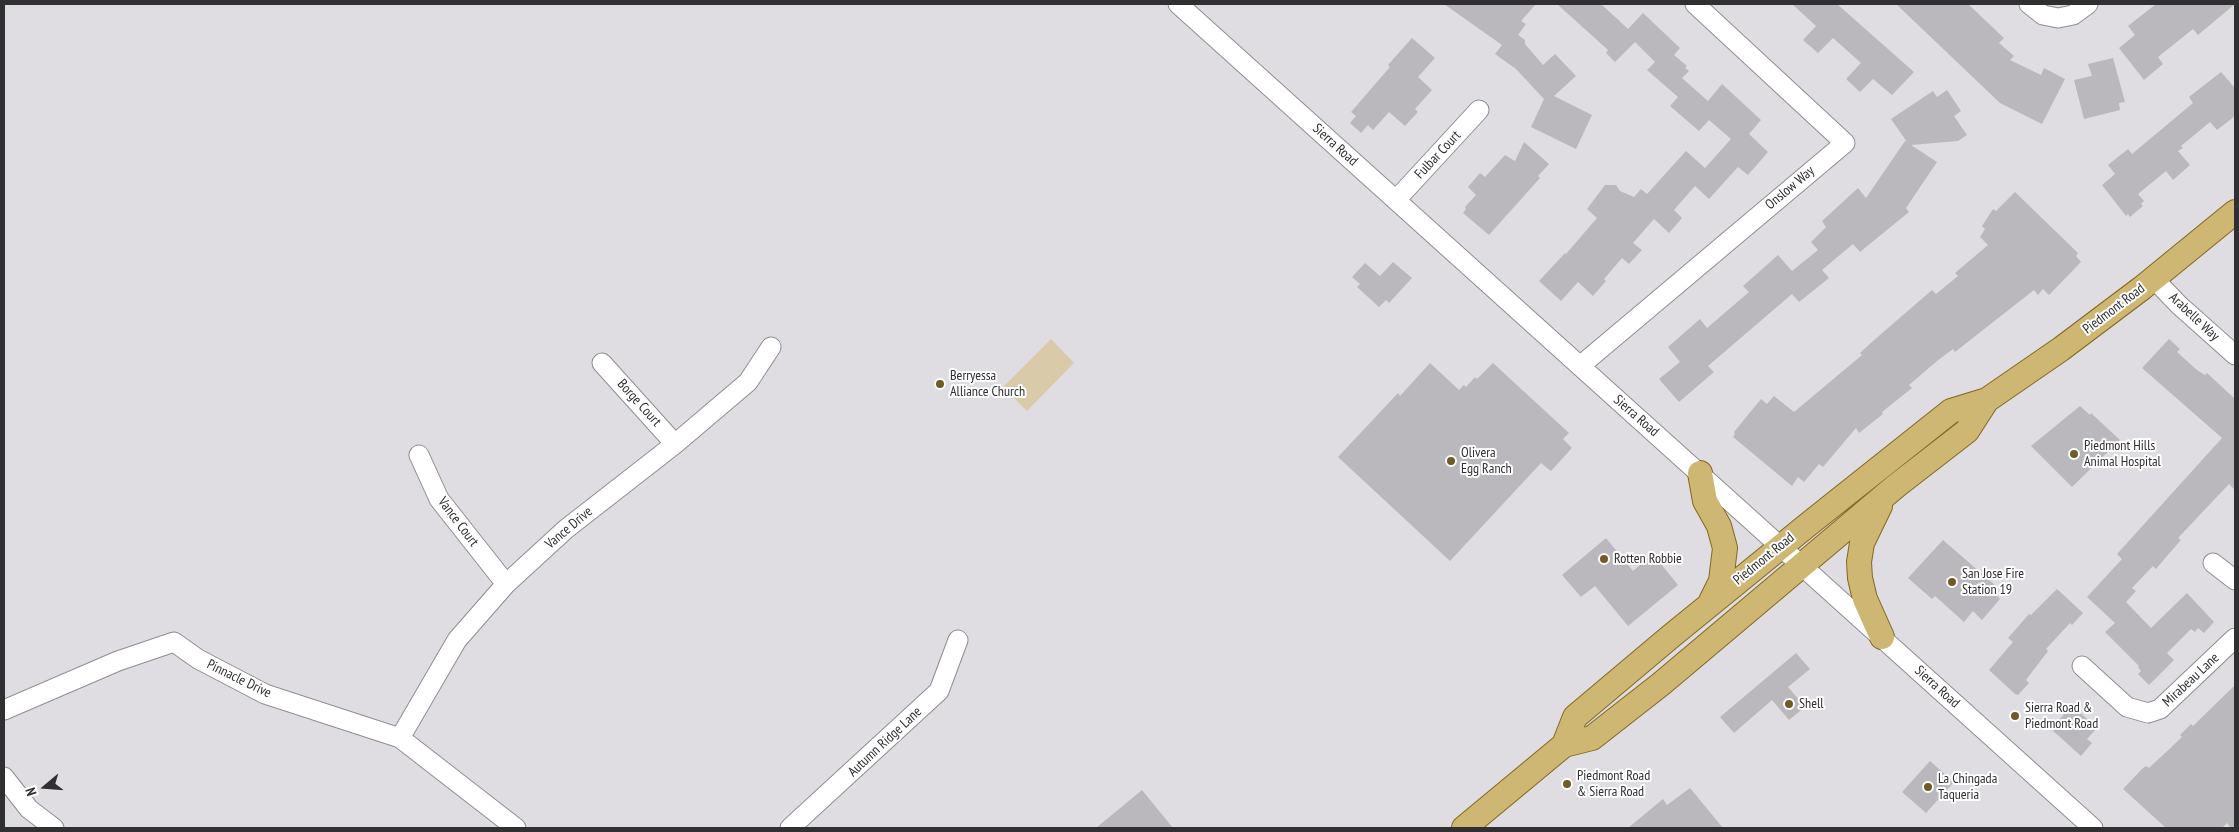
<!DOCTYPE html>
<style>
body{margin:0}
#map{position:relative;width:2239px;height:832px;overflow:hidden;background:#dfdde2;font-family:"PT Sans Narrow",sans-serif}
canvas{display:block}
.frame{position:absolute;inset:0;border:5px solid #302f31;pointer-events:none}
.north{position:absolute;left:20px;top:762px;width:50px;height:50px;-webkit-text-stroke:4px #fff;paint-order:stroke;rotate:252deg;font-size:14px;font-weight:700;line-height:20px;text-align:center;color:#302f31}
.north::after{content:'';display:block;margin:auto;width:18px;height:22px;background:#302f31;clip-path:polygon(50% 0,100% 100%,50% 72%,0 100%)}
</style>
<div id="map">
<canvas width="2239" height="832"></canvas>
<div class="frame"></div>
<div class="north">N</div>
</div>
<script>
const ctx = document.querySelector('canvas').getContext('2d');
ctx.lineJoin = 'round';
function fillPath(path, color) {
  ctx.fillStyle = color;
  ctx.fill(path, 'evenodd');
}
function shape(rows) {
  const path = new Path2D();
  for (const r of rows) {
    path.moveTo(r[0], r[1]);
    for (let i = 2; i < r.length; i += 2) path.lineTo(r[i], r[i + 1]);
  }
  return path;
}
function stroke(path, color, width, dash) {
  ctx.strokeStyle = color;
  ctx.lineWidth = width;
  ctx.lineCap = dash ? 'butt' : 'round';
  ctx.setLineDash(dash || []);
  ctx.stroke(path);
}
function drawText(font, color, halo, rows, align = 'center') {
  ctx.font = font + ' "PT Sans Narrow",sans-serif';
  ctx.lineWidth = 4;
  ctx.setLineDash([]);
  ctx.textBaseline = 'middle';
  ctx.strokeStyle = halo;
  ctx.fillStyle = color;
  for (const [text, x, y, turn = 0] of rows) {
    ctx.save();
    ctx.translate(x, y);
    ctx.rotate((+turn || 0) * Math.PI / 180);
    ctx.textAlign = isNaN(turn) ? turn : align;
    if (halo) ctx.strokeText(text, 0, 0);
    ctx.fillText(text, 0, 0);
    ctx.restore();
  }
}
fillPath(shape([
 [1051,339,1074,363,1027,411,1003,387]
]), '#d9caa9');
fillPath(shape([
 [1444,4,1536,4,1521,21,1526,24,1518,35,1525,40,1525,44,1543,65,1555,54,1576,76,1554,96,1592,115,1576,149,1531,127,1544,99,1516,69,1495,54,1502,45],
 [1557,4,1601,4,1628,29,1643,13,1680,48,1674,55,1687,66,1685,68,1689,71,1682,78,1708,101,1722,84,1761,120,1749,134,1768,152,1748,175,1738,167,1709,199,1695,186,1674,210,1682,218,1669,233,1654,219,1633,243,1642,250,1629,264,1622,258,1604,279,1606,281,1593,296,1578,282,1561,301,1539,281,1565,253,1566,254,1597,218,1587,209,1605,185,1616,185,1620,191,1634,197,1641,189,1647,194,1686,151,1705,168,1731,139,1709,120,1699,131,1670,106,1678,97,1647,70,1655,62,1635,42,1615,62,1606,53,1608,50],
 [1792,4,1837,4,1914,72,1892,95,1873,79,1860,92,1846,79,1861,63,1833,38,1818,53,1803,40,1816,26],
 [1896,4,1968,4,2004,38,1999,43,2014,56,2010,60,2041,75,2044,68,2065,79,2042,124,2000,103],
 [2156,4,2235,4,2198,35,2193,29,2158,57,2163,64,2144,80,2119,48,2135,35,2128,26],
 [1412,38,1435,58,1418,77,1432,90,1415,109,1418,112,1405,126,1389,112,1373,130,1368,125,1361,133,1350,123,1356,116,1351,112,1390,67,1388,65],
 [2113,58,2125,102,2119,103,2120,110,2084,119,2074,80,2092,76,2088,64],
 [2221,72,2235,88,2235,116,2217,130,2210,122,2181,146,2183,148,2178,151,2190,165,2173,180,2166,171,2138,194,2144,201,2141,204,2143,206,2130,217,2128,214,2126,216,2102,185,2115,174,2108,165,2128,149,2132,154,2193,103,2189,97],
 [1947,90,1961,111,1954,116,1967,135,1958,141,1911,145,1937,162,1906,208,1909,212,1860,252,1853,244,1822,270,1829,278,1799,302,1792,294,1708,366,1714,372,1679,402,1659,379,1680,362,1668,347,1700,319,1707,328,1749,292,1743,286,1778,255,1792,271,1818,250,1811,242,1826,227,1822,221,1858,188,1866,198,1905,141,1907,142,1891,119,1933,91,1937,97],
 [1524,142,1549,164,1538,176,1540,178,1489,235,1463,213,1466,209,1465,207,1476,195,1468,187,1480,173,1485,177,1505,155,1515,161],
 [2015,192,2078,253,2076,256,2081,262,2049,295,2043,289,2038,295,2034,290,1955,352,1953,349,1937,361,1909,385,1912,388,1882,412,1883,414,1859,433,1856,428,1823,467,1819,464,1804,482,1798,477,1792,486,1733,437,1735,434,1734,432,1761,399,1767,404,1774,396,1794,412,1862,355,1860,353,1873,341,1932,290,1936,294,1958,276,1955,273,1988,245,1980,237,1985,229,1982,226,1993,209,1996,211],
 [1393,262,1412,278,1389,303,1386,300,1379,307,1357,287,1360,284,1352,277,1365,263,1380,276],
 [2169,339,2180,349,2177,352,2197,370,2205,375,2207,373,2235,399,2235,490,2229,484,2178,538,2181,540,2167,556,2156,569,2153,566,2132,588,2136,591,2126,602,2151,628,2187,593,2214,622,2204,633,2198,628,2195,632,2191,629,2167,653,2174,660,2149,685,2138,674,2141,671,2138,667,2139,666,2105,632,2115,623,2087,597,2122,559,2117,554,2222,438,2142,368],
 [1430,363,1459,390,1464,385,1466,387,1475,377,1477,379,1493,363,1569,433,1563,439,1572,448,1551,471,1541,463,1450,561,1338,457,1398,393,1400,396],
 [2080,406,2090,415,2091,413,2120,440,2072,487,2031,446],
 [1606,538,1633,571,1653,554,1678,585,1628,626,1595,586,1581,597,1562,575],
 [1943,540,1996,586,1992,591,2000,599,1982,620,1973,611,1964,622,1935,596,1932,599,1908,578],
 [2057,589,2083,613,2072,625,2070,623,2046,649,2048,651,2026,680,2029,683,2018,695,2015,694,1989,670,2013,642,2008,638,2029,614,2031,615],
 [1796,653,1810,669,1788,687,1805,707,1789,720,1772,700,1734,733,1720,717],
 [2235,685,2235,828,2231,828,2227,823,2222,828,2166,828,2123,789,2142,769,2146,766,2149,768,2182,737,2180,735,2191,724,2193,726],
 [2072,705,2097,728,2087,739,2092,743,2081,756,2051,729],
 [1930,761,1954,782,1926,813,1902,792],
 [1690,788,1723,828,1628,828,1663,799,1667,805],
 [1142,790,1173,828,1096,828]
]), '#bab8bc');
const minor = shape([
 [1178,4,2093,828],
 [2029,4,2043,15,2058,18,2073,15,2088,4],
 [1396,200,1479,110],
 [2154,279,2179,305,2235,355],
 [602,363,675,444],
 [1580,366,1845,143,1695,4],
 [419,455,439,499,506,584],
 [2213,563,2235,580],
 [2082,666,2127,707,2148,713,2160,709,2235,638],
 [4,710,118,661,174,642,198,659,265,694,400,738,516,828],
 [400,738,457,640,506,584,566,529,675,444,748,382,771,347],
 [4,777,29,809,54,828],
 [790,828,939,691,958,640]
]);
const major = shape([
 [1700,473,1705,501,1719,526,1725,548,1721,581,1711,601],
 [1880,506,1862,543,1859,562,1860,578,1865,599,1882,637],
 [1564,745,1575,717,1670,637,1810,523,1951,411,1987,400,2061,349,2142,288,2235,212],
 [1464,828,1564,745,1592,738,1661,684,1896,486,1967,431,1987,400]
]);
stroke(minor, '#8f8d91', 21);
stroke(major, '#82681f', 26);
stroke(minor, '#fff', 19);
stroke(major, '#ceb673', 24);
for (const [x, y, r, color] of [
 [940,384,5,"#6f5a29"],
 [2074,454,5,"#6f5a29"],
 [1451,461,5,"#6f5a29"],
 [1604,559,5,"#6f5a29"],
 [1952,582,5,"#6f5a29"],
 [1789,704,5,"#6f5a29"],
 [2015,716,5,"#6f5a29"],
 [1567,784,5,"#6f5a29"],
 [1928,787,5,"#6f5a29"]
]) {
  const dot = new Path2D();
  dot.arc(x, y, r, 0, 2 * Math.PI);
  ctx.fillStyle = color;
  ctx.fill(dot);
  stroke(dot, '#fff', 2);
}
drawText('14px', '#302f31', '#fff', [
 ["Sierra Road",1335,145,42],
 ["Fulbar Court",1438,155,-47],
 ["Onslow Way",1790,188,-40],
 ["Piedmont Road",2114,309,-37],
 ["Arabelle Way",2194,317,43],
 ["Borge Court",639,403,48],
 ["Sierra Road",1636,416,41],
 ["Vance Court",458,522,53],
 ["Vance Drive",569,528,-40],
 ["Piedmont Road",1764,559,-39],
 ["Pinnacle Drive",239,679,26],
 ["Mirabeau Lane",2191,680,-43],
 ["Sierra Road",1937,687,42],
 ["Autumn Ridge Lane",885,742,-43]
]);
drawText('14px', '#302f31', '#fff', [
 ["Berryessa",950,376],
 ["Alliance Church",950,392],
 ["Piedmont Hills",2084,446],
 ["Animal Hospital",2084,462],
 ["Olivera",1461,453],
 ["Egg Ranch",1461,469],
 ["Rotten Robbie",1614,559],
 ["San Jose Fire",1962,574],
 ["Station 19",1962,590],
 ["Shell",1799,704],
 ["Sierra Road &",2025,708],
 ["Piedmont Road",2025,724],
 ["Piedmont Road",1577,776],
 ["& Sierra Road",1577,792],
 ["La Chingada",1938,779],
 ["Taqueria",1938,795]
], 'left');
</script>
